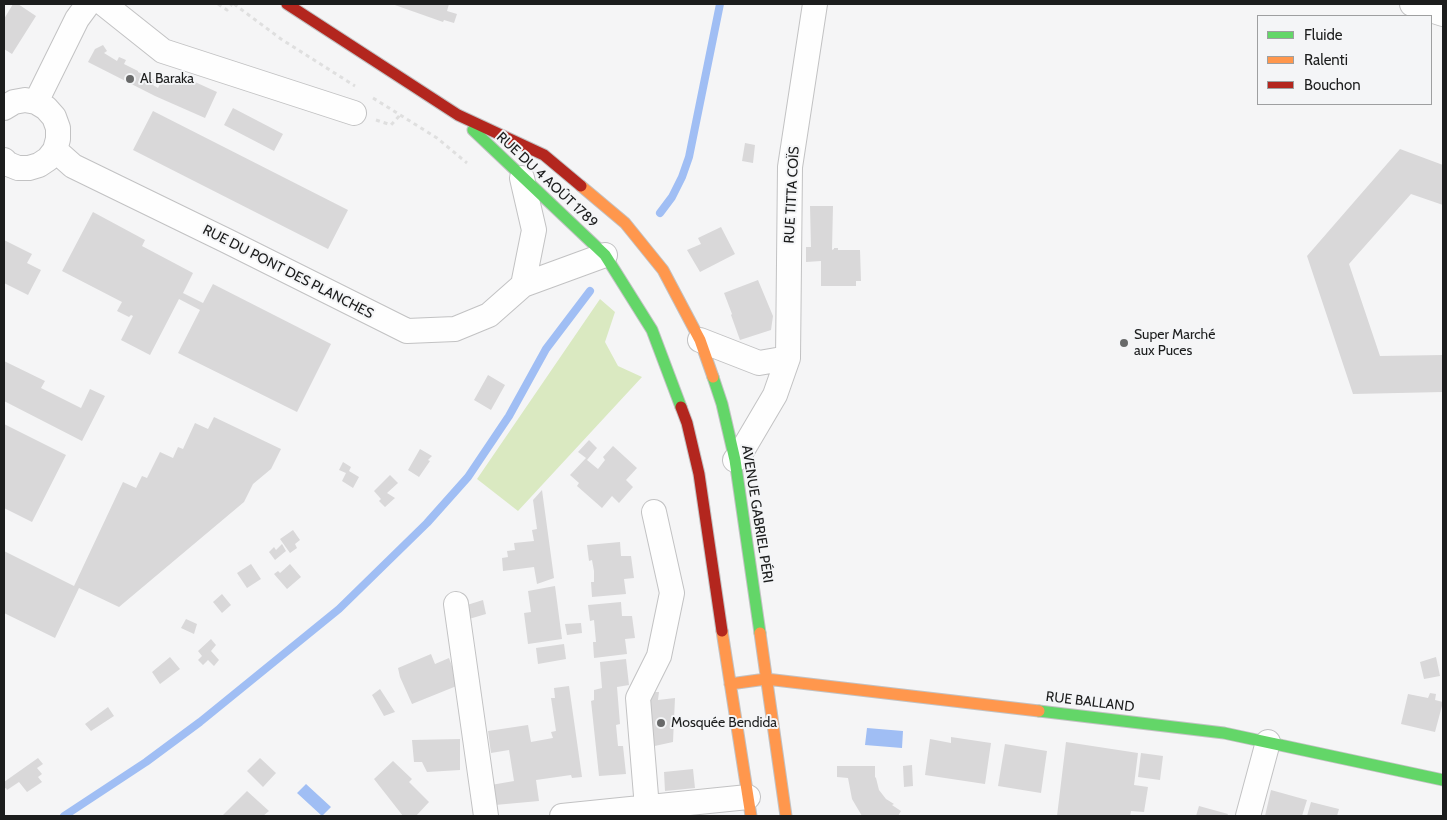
<!DOCTYPE html>
<meta charset="utf-8">
<style>
body{margin:0}
#map{position:relative;width:1447px;height:820px;overflow:hidden;background:#f5f5f6;font-family:Cabin,sans-serif}
canvas{display:block}
.frame{position:absolute;inset:0;border:5px solid #1c1d1d;pointer-events:none}
.legend{position:absolute;left:1257px;top:15px;width:175px;height:90px;box-sizing:border-box;background:#f4f5f7;border:1px solid #9e9fa0;margin:0;padding:6px 9px;list-style:none;font-size:15px;color:#1c1d1d}
.legend li{display:flex;align-items:center;gap:10px;height:25px}
.legend b{width:25px;border:1px solid #9e9fa0}
</style>
<div id="map">
<canvas width="1447" height="820"></canvas>
<div class="frame"></div>
<ul class="legend">
<li><b style="height:6px;background:#63d668"></b>Fluide</li>
<li><b style="height:6px;background:#ff974d"></b>Ralenti</li>
<li><b style="height:6px;background:#b3261e"></b>Bouchon</li>
</ul>
</div>
<script>
const ctx = document.querySelector('canvas').getContext('2d');
ctx.lineJoin = 'round';
function fillPath(path, color) {
  ctx.fillStyle = color;
  ctx.fill(path, 'evenodd');
}
function shape(rows) {
  const path = new Path2D();
  for (const r of rows) {
    path.moveTo(r[0], r[1]);
    for (let i = 2; i < r.length; i += 2) path.lineTo(r[i], r[i + 1]);
  }
  return path;
}
function stroke(path, color, width, dash) {
  ctx.strokeStyle = color;
  ctx.lineWidth = width;
  ctx.lineCap = dash ? 'butt' : 'round';
  ctx.setLineDash(dash || []);
  ctx.stroke(path);
}
function drawText(font, color, halo, rows, align = 'center') {
  ctx.font = font + ' Cabin,sans-serif';
  ctx.lineWidth = 4;
  ctx.setLineDash([]);
  ctx.textBaseline = 'middle';
  ctx.strokeStyle = halo;
  ctx.fillStyle = color;
  for (const [text, x, y, turn = 0] of rows) {
    ctx.save();
    ctx.translate(x, y);
    ctx.rotate((+turn || 0) * Math.PI / 180);
    ctx.textAlign = isNaN(turn) ? turn : align;
    if (halo) ctx.strokeText(text, 0, 0);
    ctx.fillText(text, 0, 0);
    ctx.restore();
  }
}
fillPath(shape([
 [600,299,615,312,605,342,618,366,642,377,518,511,477,479]
]), '#dae9c1');
fillPath(shape([
 [867,728,903,731,902,748,865,745],
 [306,784,331,807,322,816,297,793]
]), '#a0bef4');
stroke(shape([
 [660,213,672,197,682,177,689,157,720,4],
 [64,816,146,762,200,722,339,609,427,523,468,477,509,416,546,349,590,291]
]), '#a0bef4', 8);
fillPath(shape([
 [13,4,18,4,36,16,12,54,4,49,4,19],
 [392,4,449,4,447,11,457,14,454,23,444,20,443,22],
 [103,45,107,51,104,53,117,61,119,57,126,60,124,64,138,71,138,72,155,80,153,85,158,88,163,78,176,84,178,80,184,77,217,92,205,118,155,96,88,62,95,49],
 [233,108,283,134,274,151,224,125],
 [153,111,348,210,328,249,133,150],
 [745,143,755,145,753,163,742,161],
 [1400,149,1443,165,1443,205,1411,194,1349,264,1380,356,1443,355,1443,392,1353,394,1307,256],
 [810,206,833,206,832,250,834,249,834,248,838,248,838,250,860,250,861,281,856,281,856,286,821,286,821,261,806,262,806,247,811,247],
 [93,212,145,240,142,246,193,273,183,293,203,303,213,284,331,344,297,412,178,353,200,310,179,299,150,355,121,340,133,316,131,315,129,317,117,311,122,302,62,271],
 [721,227,735,254,700,272,687,250,701,244,698,238],
 [4,240,32,254,27,263,41,270,28,295,4,283],
 [758,280,773,316,771,330,740,340,731,315,732,314,724,293],
 [4,361,45,381,41,388,81,408,90,389,105,396,82,441,4,401],
 [488,375,505,385,491,410,474,400],
 [214,417,281,449,271,469,253,484,244,502,119,607,79,588,55,638,4,613,4,551,74,586,123,482,136,488,142,476,147,478,160,452,173,458,178,447,183,449,195,423,208,429],
 [4,424,66,455,32,522,4,508],
 [589,440,597,448,587,460,598,469,605,460,603,457,613,446,637,468,626,480,633,487,619,503,612,496,602,508,577,486,579,483,570,475,586,458,578,452],
 [420,449,432,456,428,460,430,461,419,477,408,470],
 [343,462,351,467,349,471,359,477,353,488,342,481,346,473,339,470],
 [390,475,398,483,387,493,395,498,385,507,379,501,381,499,374,491],
 [542,490,554,578,537,584,534,567,503,571,502,558,508,557,507,551,515,550,514,543,534,541,532,530,537,529,533,500],
 [293,530,300,540,295,544,297,548,290,553,280,539],
 [620,542,621,556,631,556,634,578,624,579,626,594,592,597,591,582,594,582,594,571,592,560,589,561,587,545],
 [282,544,286,551,275,560,269,552,274,547,276,550],
 [251,564,261,579,247,588,237,573],
 [290,564,301,577,287,589,274,574,278,571,280,573],
 [555,586,562,639,528,644,524,613,531,612,528,591],
 [222,594,231,605,222,613,213,602],
 [483,600,486,614,469,619,467,605],
 [621,602,622,616,632,616,635,638,625,639,627,654,594,658,593,642,596,642,594,620,590,621,588,605],
 [186,619,197,624,194,634,181,628],
 [581,623,582,633,567,635,565,624],
 [211,639,216,645,211,651,219,660,214,666,208,660,203,665,198,660,202,656,198,651],
 [564,644,566,659,538,664,536,648],
 [431,654,435,664,449,658,459,685,412,704,400,677,398,668],
 [170,657,180,669,160,684,152,672],
 [1436,657,1440,676,1424,679,1420,662],
 [626,659,629,685,617,687,620,724,616,725,618,746,623,746,626,774,599,776,591,701,594,700,594,690,602,688,600,662],
 [569,686,582,777,572,778,571,775,536,780,539,801,495,805,491,785,514,781,509,750,491,753,488,731,528,725,531,742,553,738,551,732,556,731,551,698,555,698,554,688],
 [380,689,395,712,384,716,372,695],
 [649,692,659,692,658,700,675,698,673,742,650,747],
 [1430,693,1436,694,1435,700,1443,702,1435,732,1401,724,1408,694,1428,698],
 [108,707,114,716,91,731,85,724],
 [951,737,991,743,985,784,925,775,930,739,951,743],
 [460,739,460,770,427,772,422,762,414,762,412,740],
 [1066,742,1138,753,1134,785,1148,787,1144,812,1131,811,1130,816,1057,816],
 [1005,744,1047,751,1041,793,998,786],
 [1141,753,1163,756,1160,780,1138,777],
 [38,758,43,764,37,768,42,774,38,777,42,782,27,792,19,782,7,790,6,788,4,789,4,782],
 [260,758,276,773,263,787,247,771],
 [393,761,412,779,409,782,429,802,416,816,403,816,374,779],
 [912,765,913,786,904,787,903,766],
 [837,766,875,766,875,777,876,778,879,790,886,799,894,804,892,805,901,811,898,816,862,816,852,799,848,778,837,777],
 [693,769,695,788,665,791,664,772],
 [1271,790,1307,800,1302,816,1265,816],
 [247,791,269,811,263,816,222,816],
 [1311,802,1339,809,1337,816,1307,816],
 [1199,806,1228,814,1227,816,1196,816]
]), '#d9d8d9');
const street = shape([
 [104,4,163,51,354,113],
 [1412,4,1443,14],
 [36,102,77,19,88,4],
 [4,108,14,102,25,100,36,102,46,108,54,117,58,128,58,139,55,150,48,159,39,165,29,168,18,168,8,164,4,160],
 [55,150,73,166,227,241,407,331,455,329,489,315,523,285,605,255],
 [522,178,534,230,523,285],
 [700,340,759,363,788,358],
 [735,460,742,451,775,395,788,358,790,167,815,4],
 [456,604,486,816],
 [647,808,638,698,659,656,672,593,654,512],
 [562,816,748,797],
 [1248,816,1268,742]
]);
const fast = shape([
 [473,130,605,255,652,330,681,407],
 [713,377,722,404,735,460,760,633],
 [1039,711,1224,733,1443,780]
]);
const slow = shape([
 [581,186,625,223,663,270,700,340,713,377],
 [722,631,751,816],
 [760,633,786,816],
 [730,684,766,679,1039,711]
]);
const jam = shape([
 [287,4,458,115,544,155,581,186],
 [681,407,687,423,699,474,722,631]
]);
stroke(street, '#c2c2c3', 26);
stroke(fast, '#c2c2c3', 13);
stroke(slow, '#c2c2c3', 13);
stroke(jam, '#c2c2c3', 13);
stroke(shape([
 [218,4,227,10,232,4],
 [234,4,281,39,355,86],
 [373,98,437,138,467,163],
 [376,120,391,125,400,115]
]), '#dfdfdf', 3, [4, 4]);
stroke(street, '#fefefe', 24);
stroke(fast, '#63d668', 11);
stroke(slow, '#ff974d', 11);
stroke(jam, '#b3261e', 11);
for (const [x, y, r, color] of [
 [130,79,5,"#686969"],
 [1124,343,5,"#686969"],
 [661,723,5,"#686969"]
]) {
  const dot = new Path2D();
  dot.arc(x, y, r, 0, 2 * Math.PI);
  ctx.fillStyle = color;
  ctx.fill(dot);
  stroke(dot, '#f4f5f7', 2);
}
drawText('14px', '#1c1d1d', '#f4f5f7', [
 ["Al Baraka",140,79],
 ["Super Marché",1134,335],
 ["aux Puces",1134,351],
 ["Mosquée Bendida",671,723]
], 'left');
drawText('14px', '#1c1d1d', '#f4f5f7', [
 ["RUE DU 4 AOÛT 1789",547,180,43],
 ["RUE TITTA COÏS",792,195,-87],
 ["RUE DU PONT DES PLANCHES",288,272,27],
 ["AVENUE GABRIEL PÉRI",757,514,81],
 ["RUE BALLAND",1090,702,7]
]);
</script>
